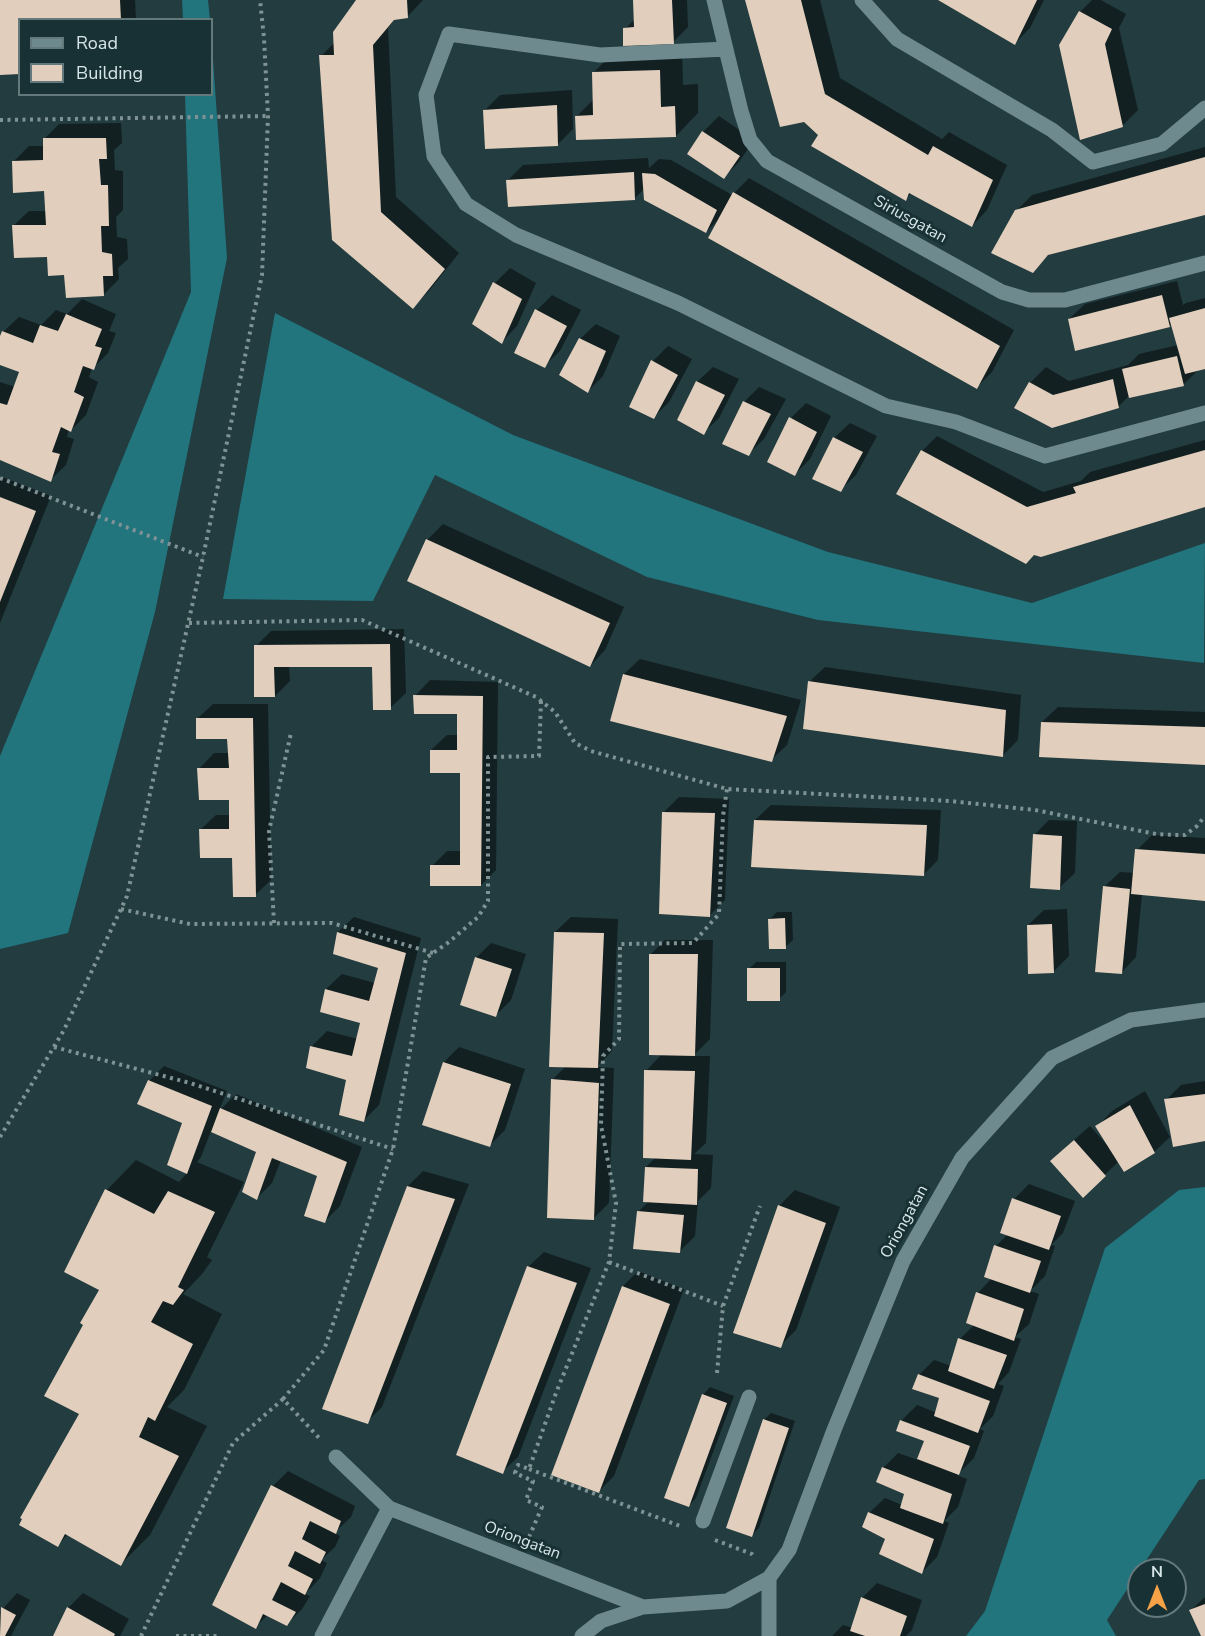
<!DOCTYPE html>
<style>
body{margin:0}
#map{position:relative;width:1205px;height:1636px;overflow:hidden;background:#223c3f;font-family:"Nunito Sans",sans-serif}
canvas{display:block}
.legend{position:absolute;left:18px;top:18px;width:195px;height:78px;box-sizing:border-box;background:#183135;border:2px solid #64797c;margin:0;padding:8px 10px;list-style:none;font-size:18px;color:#d6e5e7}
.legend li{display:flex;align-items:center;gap:12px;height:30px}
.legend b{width:30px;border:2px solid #64797c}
.north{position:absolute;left:1127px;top:1558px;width:60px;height:60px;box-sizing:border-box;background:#183135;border:2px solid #64797c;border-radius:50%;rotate:0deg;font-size:16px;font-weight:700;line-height:24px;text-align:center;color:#d6e5e7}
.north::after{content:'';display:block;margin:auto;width:21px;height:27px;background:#f6a247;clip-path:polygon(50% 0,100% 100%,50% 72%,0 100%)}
</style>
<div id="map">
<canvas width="1205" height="1636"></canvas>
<ul class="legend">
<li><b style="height:8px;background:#6e8a8e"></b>Road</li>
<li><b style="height:16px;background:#e1cebc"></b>Building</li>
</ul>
<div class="north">N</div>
</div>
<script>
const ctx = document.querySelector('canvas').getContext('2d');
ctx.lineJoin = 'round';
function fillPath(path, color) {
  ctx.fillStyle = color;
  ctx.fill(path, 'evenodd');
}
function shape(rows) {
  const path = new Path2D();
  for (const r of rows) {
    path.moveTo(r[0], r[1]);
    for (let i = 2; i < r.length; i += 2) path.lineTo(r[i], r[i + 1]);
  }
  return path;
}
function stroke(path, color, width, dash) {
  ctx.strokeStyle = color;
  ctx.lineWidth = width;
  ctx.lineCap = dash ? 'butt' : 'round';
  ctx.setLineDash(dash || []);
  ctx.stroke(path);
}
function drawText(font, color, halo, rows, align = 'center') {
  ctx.font = font + ' "Nunito Sans",sans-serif';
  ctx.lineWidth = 6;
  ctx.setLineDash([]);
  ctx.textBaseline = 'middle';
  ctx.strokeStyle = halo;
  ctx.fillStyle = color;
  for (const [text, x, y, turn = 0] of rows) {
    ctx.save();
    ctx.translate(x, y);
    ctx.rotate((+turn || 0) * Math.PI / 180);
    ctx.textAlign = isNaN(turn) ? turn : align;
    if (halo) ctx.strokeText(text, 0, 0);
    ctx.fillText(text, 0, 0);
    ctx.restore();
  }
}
fillPath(shape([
 [182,0,208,0,210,19,183,19],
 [212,45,227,258,155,612,68,933,0,949,0,756,191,292,185,95,212,94],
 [275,313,513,435,828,552,1032,603,1205,543,1204,663,818,620,647,577,435,475,373,601,223,599],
 [1205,1187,1205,1479,1199,1480,1107,1620,1116,1636,966,1636,985,1611,1105,1248,1179,1190]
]), '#22747d');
fillPath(shape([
 [0,0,135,0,136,20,20,20,0,73],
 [358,0,423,0,407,17,396,18,388,28,396,197,459,253,428,292,413,307,321,56,335,42],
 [634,0,687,0,688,27,673,42,625,29,635,19],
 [747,0,820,0,840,78,942,139,949,132,1007,165,987,210,972,226,912,193,905,199,820,135],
 [941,0,1044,0,1030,28,1015,43],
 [1092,0,1101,0,1126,14,1119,28,1138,110,1123,125,1080,12],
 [682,48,683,85,698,84,698,113,676,136,577,116,594,99,593,73,616,50],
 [572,90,573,129,558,144,485,110,500,95],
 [719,116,754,140,739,162,724,177,689,154,703,132],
 [121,123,122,143,114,150,115,170,123,171,123,210,116,217,117,237,127,239,128,259,118,268,119,279,104,294,66,273,48,255,13,226,29,211,46,211,45,190,13,162,29,146,44,146,44,139,59,124],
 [1205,147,1205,213,1051,252,1033,271,1016,211,1032,195],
 [648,158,649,168,659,159,671,160,732,195,749,178,1014,330,992,372,977,387,721,217,706,232,645,188,635,198,508,180,523,165],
 [510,268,536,283,517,326,502,342,495,283],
 [1177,281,1183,305,1186,303,1205,298,1205,367,1199,369,1184,384,1130,396,1130,395,1118,407,1016,408,1030,383,1046,367,1069,381,1128,365,1139,354,1178,345,1172,323,1169,326,1069,319,1085,304],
 [552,295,581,310,560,351,544,366,537,310],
 [82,299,116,314,109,331,116,333,108,353,93,368,92,368,89,377,98,382,86,415,71,430,69,429,67,437,74,439,66,465,50,480,0,458,0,382,15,387,20,371,0,363,0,340,3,332,19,317,41,325,56,310,67,314],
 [596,324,620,336,603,376,588,391,580,339],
 [668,346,692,359,669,402,654,417,653,361],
 [713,367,739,379,719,418,703,433,697,382],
 [759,387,786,399,764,439,748,454,744,402],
 [806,403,831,416,810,459,795,474,791,418],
 [850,423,877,436,856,475,840,490,834,438],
 [937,436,1043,492,1081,481,1090,472,1205,440,1205,506,1041,555,922,451],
 [0,476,51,496,0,623],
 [443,524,624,607,605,650,590,666,409,580,427,540],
 [404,629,406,693,390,708,373,666,289,666,290,681,275,696,256,646,271,631],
 [640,659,801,700,787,745,771,760,611,719,624,674],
 [825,667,1021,695,1018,740,1003,755,809,682],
 [430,680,498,682,496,870,481,885,432,866,447,851,462,851,461,771,431,750,447,735,459,735,458,713,415,696],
 [213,704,268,704,271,880,255,895,233,857,200,830,216,815,230,815,230,798,199,769,214,753,230,753,229,738,197,719],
 [1058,707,1205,712,1205,764,1042,722],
 [679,797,729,799,725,900,710,915,664,812],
 [771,805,941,810,938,860,923,875,755,820],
 [1049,820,1077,821,1075,873,1059,888,1034,835],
 [1152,835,1205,838,1205,899,1142,894,1136,957,1121,973,1104,887,1120,872,1135,873,1137,850],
 [1067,909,1069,956,1054,971,1028,925,1044,910],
 [777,912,792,912,793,940,785,947,769,920],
 [354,917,421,938,379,1105,364,1120,348,1079,312,1046,327,1031,358,1039,362,1022,326,989,342,974,375,983,379,967,338,932],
 [571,917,618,919,612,1051,597,1067,614,1068,609,1203,594,1218,553,1079,566,1066,555,932],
 [665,940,713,940,710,1039,693,1056,710,1056,706,1143,694,1154,713,1155,711,1188,698,1201,695,1236,680,1251,638,1212,649,1201,646,1167,656,1157,646,1071,662,1054,650,955],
 [491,943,526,954,511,1000,496,1015,476,958],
 [756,962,786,962,786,992,779,999,749,969],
 [459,1047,525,1069,505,1130,489,1146,444,1062],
 [164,1066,227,1091,219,1111,236,1094,362,1147,340,1206,325,1221,319,1175,281,1160,272,1183,257,1198,258,1151,211,1131,201,1157,197,1162,244,1182,207,1257,212,1260,202,1274,183,1294,222,1314,184,1390,167,1407,207,1426,150,1535,121,1564,68,1534,58,1545,81,1414,85,1325,101,1289,66,1271,107,1190,136,1160,179,1182,187,1173,169,1164,184,1122,149,1081],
 [1205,1081,1205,1140,1166,1100,1181,1085],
 [1145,1091,1170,1137,1154,1152,1119,1161,1083,1196,1067,1146,1090,1126,1106,1144,1107,1143,1097,1127,1112,1111],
 [423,1171,469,1184,382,1407,367,1422,408,1186],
 [1029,1184,1075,1201,1063,1233,1051,1245,1055,1246,1045,1276,1030,1291,1039,1294,1029,1324,1015,1337,1021,1339,1009,1372,998,1384,1004,1386,993,1416,980,1429,984,1431,974,1458,957,1475,967,1479,958,1507,944,1521,949,1523,937,1557,922,1572,887,1538,869,1513,885,1498,902,1505,906,1493,883,1468,898,1453,918,1460,926,1441,901,1421,917,1405,937,1413,941,1397,919,1375,934,1360,951,1366,960,1339,974,1325,968,1322,978,1293,992,1278,996,1246,1008,1234,1014,1199],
 [795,1190,840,1207,796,1330,780,1346,779,1206],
 [544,1252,591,1268,518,1457,502,1472,528,1267],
 [638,1271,684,1289,614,1476,599,1491,623,1286],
 [710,1387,734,1396,696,1498,689,1506,703,1395],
 [771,1413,795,1421,759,1528,752,1535,764,1420],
 [288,1471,355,1506,351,1517,334,1533,340,1536,335,1547,321,1560,327,1563,320,1578,305,1594,310,1596,302,1609,287,1624,268,1615,255,1627,273,1486],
 [877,1583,922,1600,912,1630,906,1636,832,1636,843,1625,853,1628,862,1598],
 [17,1593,30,1600,11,1636,0,1636,0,1612],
 [83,1593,129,1619,120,1636,54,1636,68,1608],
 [1205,1597,1205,1636,1203,1636,1191,1610]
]), '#0007');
fillPath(shape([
 [0,0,120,0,121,20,20,20,20,74,0,75],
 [356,0,407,0,408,18,394,20,373,45,381,212,445,269,413,309,332,240,319,55,334,55,333,32],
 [633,0,672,0,674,44,623,46,623,28,634,27],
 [745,0,801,0,825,94,928,155,933,146,993,180,972,227,909,193,906,201,811,146,818,135,804,122,780,127],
 [938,0,1037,0,1015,45],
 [1079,11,1112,29,1105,44,1123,127,1080,140,1059,45],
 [660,70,661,107,675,106,676,137,576,140,575,116,593,115,592,72],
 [557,105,558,146,485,149,483,110],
 [702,131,740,156,724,179,687,154],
 [43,138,106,138,107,159,99,159,101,185,108,185,109,226,101,226,102,252,112,254,113,276,103,276,104,296,66,298,64,275,48,276,47,257,14,258,12,225,46,225,44,191,13,193,12,161,43,160],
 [1205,157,1205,215,1048,255,1033,273,991,253,1015,210],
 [634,172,635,200,508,207,506,180],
 [642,173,655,174,717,210,706,233,644,200],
 [733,192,1000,346,977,389,708,238],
 [493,282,522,299,502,344,472,324],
 [1162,295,1170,327,1075,351,1068,319],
 [1205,308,1205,369,1185,374,1169,318],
 [535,309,567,326,545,368,514,353],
 [66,314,102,329,95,346,102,348,94,370,83,366,74,392,84,397,71,432,61,427,52,452,60,454,51,482,0,460,0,403,7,405,19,372,0,365,0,336,2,331,33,343,40,325,58,331],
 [579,338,606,351,588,393,559,375],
 [1177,356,1184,386,1129,398,1122,369],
 [651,360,678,375,654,419,629,407],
 [1113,379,1119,408,1052,428,1014,408,1029,382,1053,395],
 [696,381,725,395,704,435,677,420],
 [743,401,771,414,749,456,722,444],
 [789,417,817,432,795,476,767,462],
 [833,437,863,452,841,492,812,479],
 [921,450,1027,507,1076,493,1073,487,1205,450,1205,507,1041,557,1034,555,1026,564,896,494],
 [0,497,36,511,0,602],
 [426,539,610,623,590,667,407,581],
 [390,644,391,710,373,710,372,667,274,667,275,697,254,697,254,645],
 [623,674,787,716,772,762,610,721],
 [808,681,1006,710,1003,757,803,729],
 [413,695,483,696,481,886,430,886,430,865,460,865,460,773,430,773,430,750,457,750,457,714,414,714],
 [196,718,253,718,256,897,233,897,232,858,200,858,199,829,229,829,229,800,199,800,197,768,229,768,227,739,196,739],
 [1041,722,1205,727,1205,765,1039,757],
 [662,812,715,813,710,917,659,914],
 [754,820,927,825,924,876,751,867],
 [1033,834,1062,836,1060,890,1030,888],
 [1135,849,1205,854,1205,901,1131,894],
 [1103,886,1130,889,1122,974,1095,972],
 [785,918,786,949,769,949,768,919],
 [1052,924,1054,973,1028,974,1027,925],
 [337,932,406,953,364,1122,339,1115,346,1080,306,1068,310,1046,352,1056,360,1023,320,1012,325,989,369,1001,378,968,333,954],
 [554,932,604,933,598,1068,549,1067],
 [649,954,698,954,695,1056,649,1055],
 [475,957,512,969,496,1017,460,1005],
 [747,968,780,968,780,1001,747,1001],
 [443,1062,511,1084,490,1147,422,1125],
 [644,1070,695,1071,691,1160,643,1158],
 [551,1079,599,1083,594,1220,547,1218],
 [148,1080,212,1106,187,1174,167,1165,182,1123,137,1104],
 [1205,1094,1205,1141,1173,1147,1164,1099],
 [1130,1105,1155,1153,1124,1172,1095,1126],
 [220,1108,347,1162,325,1223,304,1216,317,1176,272,1158,257,1200,242,1192,256,1152,211,1132],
 [1074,1140,1106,1176,1083,1198,1050,1161],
 [645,1167,698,1169,697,1205,643,1202],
 [407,1186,455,1199,368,1424,322,1409],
 [105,1189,154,1214,168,1191,215,1212,178,1287,184,1290,173,1305,163,1301,151,1322,193,1344,155,1421,148,1417,139,1437,179,1456,121,1566,65,1534,58,1547,19,1525,22,1519,20,1518,79,1414,44,1396,83,1325,80,1323,99,1290,64,1272],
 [1012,1198,1061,1216,1049,1250,1000,1233],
 [778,1205,826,1223,781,1348,733,1333],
 [637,1211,684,1215,680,1253,633,1249],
 [994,1245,1041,1261,1030,1293,984,1277],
 [527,1266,577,1283,503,1474,456,1455],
 [622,1286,670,1304,599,1493,551,1475],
 [976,1292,1024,1309,1014,1341,966,1323],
 [958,1338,1007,1355,994,1389,948,1371],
 [918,1374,990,1401,978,1433,934,1416,939,1398,912,1389],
 [702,1394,727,1403,689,1507,664,1498],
 [763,1419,789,1428,752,1537,726,1528],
 [900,1420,970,1446,959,1475,917,1459,924,1441,896,1431],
 [882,1467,952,1494,943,1524,900,1508,904,1494,876,1482],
 [271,1485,341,1521,336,1534,310,1521,302,1539,326,1552,320,1564,295,1551,288,1566,313,1579,305,1595,281,1582,272,1600,296,1612,287,1626,263,1614,256,1629,212,1605],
 [868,1512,934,1539,922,1574,879,1554,885,1539,862,1527],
 [861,1597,907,1616,900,1636,865,1636,850,1631],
 [1205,1604,1205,1636,1201,1636,1189,1610],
 [1,1607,16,1615,5,1636,0,1636],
 [67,1607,115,1634,114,1636,53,1636]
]), '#e1cebc');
stroke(shape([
 [0,120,268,116],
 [0,478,203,557],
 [189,623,362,620,536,697,555,712,575,743,591,751,727,789,950,801,1035,810,1156,834,1175,835,1185,835,1197,826,1205,816],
 [121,909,190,924,332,923,433,953],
 [274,923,269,831,291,733],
 [54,1047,190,1083,393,1149],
 [0,1137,64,1030,127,896,203,557,262,275,268,116,264,38,260,0],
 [609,1262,723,1306],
 [717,1373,723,1306,760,1206],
 [283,1399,324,1350,393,1149,426,958,449,942,478,917,488,901,488,757,539,756,541,701],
 [529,1469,680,1526],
 [529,1537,542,1507,526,1500,533,1481,515,1473,518,1465,529,1469,556,1393,609,1262,616,1203,601,1125,603,1056,619,1039,620,944,693,943,719,914,723,816,727,789],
 [715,1540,752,1554,755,1557],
 [141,1636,233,1443,283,1399,320,1439],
 [176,1636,218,1636]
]), '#7f9396', 4, [3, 4.5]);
stroke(shape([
 [703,1521,749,1397]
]), '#6e8a8e', 15);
stroke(shape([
 [714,0,741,111,750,140,767,161,1002,292,1029,300,1065,300,1205,263],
 [862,0,897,39,1052,130,1093,162,1162,144,1205,108],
 [726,49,600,55,449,34,426,95,434,156,466,204,516,235,678,303,886,406,956,422,1045,456,1205,413],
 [336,1457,389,1508],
 [769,1578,769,1636],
 [322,1636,389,1508,643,1607,727,1601,769,1578,789,1550,834,1430,903,1261,962,1158,1052,1058,1131,1020,1205,1010],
 [582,1636,601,1621,643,1607]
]), '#6e8a8e', 15);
drawText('16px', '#d6e5e7', '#183135', [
 ["Siriusgatan",910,220,29],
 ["Oriongatan",905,1222,-61],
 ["Oriongatan",522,1541,21]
]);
</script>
